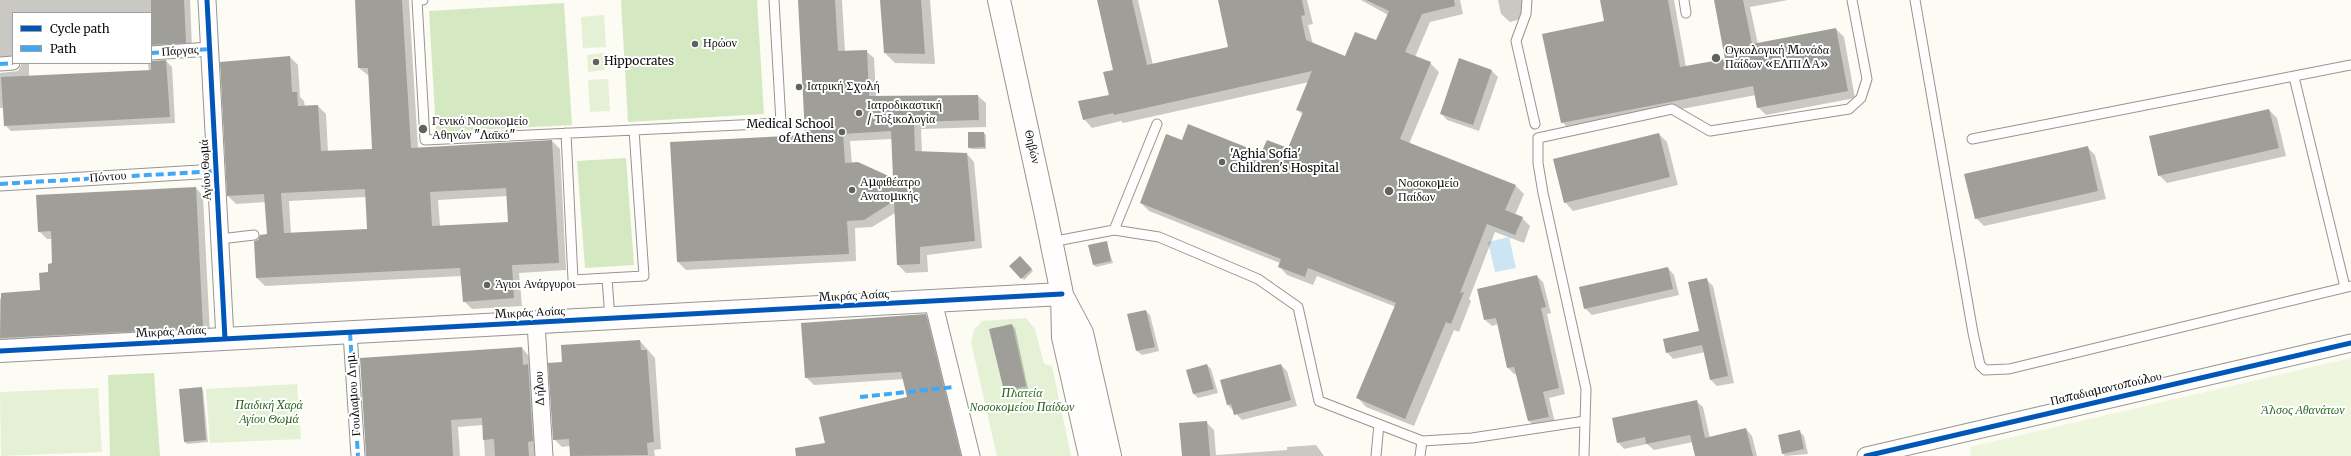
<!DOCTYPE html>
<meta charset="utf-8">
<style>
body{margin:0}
#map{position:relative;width:2351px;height:456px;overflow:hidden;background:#fcfbf4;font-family:Merriweather,serif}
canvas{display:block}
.legend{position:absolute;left:12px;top:12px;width:140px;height:52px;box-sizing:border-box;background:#fff;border:1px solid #9f9f9f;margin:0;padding:5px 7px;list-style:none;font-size:12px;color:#0f0f0f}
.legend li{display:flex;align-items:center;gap:8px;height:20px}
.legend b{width:20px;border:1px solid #9f9f9f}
</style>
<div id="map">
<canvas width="2351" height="456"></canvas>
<ul class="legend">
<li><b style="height:5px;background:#0057b8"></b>Cycle path</li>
<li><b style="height:5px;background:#3fa9f5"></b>Path</li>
</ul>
</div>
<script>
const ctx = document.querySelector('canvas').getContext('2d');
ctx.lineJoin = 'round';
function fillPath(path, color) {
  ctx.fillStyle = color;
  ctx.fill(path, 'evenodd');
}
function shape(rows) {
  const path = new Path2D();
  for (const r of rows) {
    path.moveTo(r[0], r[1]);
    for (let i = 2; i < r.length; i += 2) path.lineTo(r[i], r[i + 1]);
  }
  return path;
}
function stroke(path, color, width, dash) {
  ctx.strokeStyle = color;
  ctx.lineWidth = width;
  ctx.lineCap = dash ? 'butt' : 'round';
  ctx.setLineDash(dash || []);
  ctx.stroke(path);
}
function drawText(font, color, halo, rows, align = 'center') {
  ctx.font = font + ' Merriweather,serif';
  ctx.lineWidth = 4;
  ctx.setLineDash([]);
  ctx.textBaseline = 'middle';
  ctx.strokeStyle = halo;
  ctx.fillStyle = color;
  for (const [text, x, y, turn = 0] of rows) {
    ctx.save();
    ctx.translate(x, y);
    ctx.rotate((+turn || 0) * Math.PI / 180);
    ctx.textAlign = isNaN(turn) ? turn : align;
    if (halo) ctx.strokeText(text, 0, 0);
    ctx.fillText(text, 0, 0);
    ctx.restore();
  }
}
fillPath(shape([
 [604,15,606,47,583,48,581,17],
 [604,53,605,70,588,72,587,55],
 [608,79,610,111,590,112,588,80],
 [1026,318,1035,329,1044,364,1052,366,1071,456,997,456,971,342,974,330,982,321],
 [297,384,301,439,210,443,206,389],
 [98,388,102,452,1,456,0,392]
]), '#e4f1d4');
fillPath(shape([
 [621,0,757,0,764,114,628,122],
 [564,3,572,125,436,132,429,11],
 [626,158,634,265,585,268,577,161],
 [154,373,160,456,110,456,108,375]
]), '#d4e9c2');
fillPath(shape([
 [2351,358,2351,456,1971,456,1970,447]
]), '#eef6de');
fillPath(shape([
 [1509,237,1516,268,1495,272,1488,242]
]), '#cbe5f5');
fillPath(shape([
 [0,0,190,0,192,48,151,49,151,13,13,13,13,61,0,66],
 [356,0,409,0,418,149,552,141,560,149,566,270,519,273,522,306,472,309,464,301,462,276,265,286,257,278,268,235,266,202,236,204,228,196,290,57,298,65,300,97,304,101,305,107,318,106,326,114,328,152,373,150,369,76,359,68],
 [508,196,509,223,440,226,438,200],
 [366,197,368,230,291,234,289,201],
 [799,0,842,0,845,52,866,51,874,58,876,97,978,96,986,103,986,127,921,129,922,152,967,154,974,162,982,248,927,255,928,272,906,273,898,265,895,213,872,227,855,228,856,261,686,270,678,262,672,143,806,136],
 [892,139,894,179,852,164,850,141],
 [881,0,930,0,935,64,895,63,885,53],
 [1098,0,1138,0,1153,65,1230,48,1219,0,1307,0,1313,24,1308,25,1313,44,1346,58,1377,41,1388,15,1361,0,1460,0,1463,14,1430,22,1415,57,1430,63,1439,72,1409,144,1515,185,1524,194,1515,215,1522,218,1530,226,1524,243,1495,232,1469,299,1471,301,1459,332,1454,330,1414,426,1366,407,1358,398,1396,307,1317,276,1313,285,1287,275,1279,266,1280,263,1149,211,1141,203,1182,142,1262,154,1289,150,1303,115,1297,109,1309,82,1123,123,1121,121,1092,128,1084,119,1110,95,1114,70],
 [1498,0,1524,0,1528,17,1510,22,1501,14],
 [1601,0,1674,0,1686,67,1726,59,1715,0,1788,0,1750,7,1758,44,1836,29,1844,37,1855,98,1766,115,1758,107,1756,95,1570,130,1562,122,1605,22],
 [1460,60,1492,71,1498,77,1479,131,1447,120,1441,113],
 [151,61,166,61,172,67,175,123,11,131,5,125,4,108,0,108,0,73,18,71,22,63,29,63,29,77,149,71,148,63],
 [2269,110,2277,118,2286,156,2167,183,2159,175],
 [984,133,986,135,986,149,971,149,969,147],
 [1659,134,1667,142,1678,185,1573,211,1565,202],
 [2087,147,2095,155,2106,199,1984,226,1976,218],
 [196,188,203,196,210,335,0,346,0,299,41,291,53,264,52,239,47,239,39,231],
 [1106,242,1113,263,1096,267,1094,265],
 [1020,257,1033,271,1024,280,1011,266],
 [1668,268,1674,275,1679,295,1592,315,1585,308],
 [1537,276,1543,282,1551,313,1547,314,1565,394,1549,398,1555,423,1535,427,1529,421,1517,374,1514,374,1508,368,1498,324,1492,326,1485,320],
 [1706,279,1713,286,1734,383,1717,386,1711,380,1705,352,1673,359,1667,352,1700,332],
 [1146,311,1150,315,1159,351,1142,355,1137,351],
 [925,315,933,323,966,456,817,456,827,444,909,398,904,379,814,385,806,377],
 [1012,325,1015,328,1028,389,1008,393,1005,390],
 [640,341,655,358,661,449,654,450,655,456,571,456,570,446,562,447,554,439,563,363],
 [522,348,529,356,530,367,536,373,536,456,485,456,483,425,458,427,460,456,368,456],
 [1207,365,1211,369,1218,393,1198,398,1194,394,1187,370],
 [1281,365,1287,371,1297,406,1242,420,1227,404],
 [201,388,203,390,208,442,187,444,185,442],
 [1696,401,1703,407,1710,438,1746,429,1752,436,1757,456,1696,456,1693,442,1654,450,1647,444,1624,449,1618,442],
 [1206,422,1214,430,1216,455,1287,450,1287,447,1316,445,1324,456,1183,456],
 [1800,432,1804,436,1808,454,1785,456,1783,453]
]), '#0003');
fillPath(shape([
 [151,0,184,0,186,43,151,45],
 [355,0,402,0,411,148,552,140,559,263,512,265,514,298,463,302,460,268,256,278,254,241,258,240,260,235,267,234,264,194,227,196,220,62,290,56,292,92,297,92,298,106,318,105,321,151,372,149,368,68,358,68],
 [506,188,508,222,432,226,430,192],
 [365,189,367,229,284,233,281,193],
 [798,0,835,0,838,51,867,50,869,96,978,95,979,120,914,122,915,151,967,153,975,241,920,247,920,264,897,265,894,201,864,220,847,221,849,254,677,262,670,142,805,135],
 [891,131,893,178,858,162,845,163,843,134],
 [880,0,921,0,925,54,884,53],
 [1097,0,1132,0,1147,65,1228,47,1218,0,1302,0,1305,15,1301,16,1306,40,1345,56,1355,32,1376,40,1389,11,1366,0,1454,0,1455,6,1422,14,1405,52,1431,62,1400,139,1516,185,1505,210,1523,217,1515,235,1487,224,1460,293,1464,292,1451,324,1446,322,1405,419,1356,398,1396,303,1308,268,1305,277,1278,267,1281,259,1140,203,1166,134,1182,140,1188,124,1261,153,1267,140,1288,148,1303,112,1296,110,1312,71,1114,115,1113,113,1083,120,1078,101,1109,95,1103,72,1113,70],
 [1600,0,1668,0,1680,67,1725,59,1714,0,1743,0,1752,44,1836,28,1848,91,1757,108,1753,86,1561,123,1542,34,1604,21],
 [1459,58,1492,70,1473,125,1440,114],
 [166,60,170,117,4,126,1,77,151,70,151,61],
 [2269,109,2279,148,2158,176,2149,136],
 [968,132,984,132,985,147,968,148],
 [1659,133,1670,177,1564,203,1553,159],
 [2088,146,2098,191,1975,219,1964,174],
 [196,187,203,328,0,338,1,293,40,290,39,273,48,272,48,264,52,263,51,231,38,232,36,195],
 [1107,241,1111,261,1093,265,1088,245],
 [1020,256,1032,269,1021,279,1009,266],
 [1668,267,1673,289,1584,309,1579,287],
 [1537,275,1546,307,1541,308,1559,388,1543,392,1549,417,1528,421,1514,367,1507,368,1496,318,1484,320,1477,289],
 [1707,278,1728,376,1710,380,1702,345,1666,353,1663,339,1699,331,1688,282],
 [1146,310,1155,347,1136,351,1127,314],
 [926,314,961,456,796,456,795,448,825,443,819,417,907,397,901,372,805,378,801,323],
 [1012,324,1026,386,1004,391,989,329],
 [640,340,641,350,647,350,654,442,647,443,648,455,570,456,569,439,553,440,548,363,562,362,561,345],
 [522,347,523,365,528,364,533,441,528,442,529,456,495,456,494,439,483,440,482,418,451,420,453,456,366,456,360,358],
 [1207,364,1214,389,1193,394,1186,370],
 [1281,364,1291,400,1234,415,1231,404,1227,405,1220,380],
 [202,387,206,440,184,442,179,389],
 [1697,400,1705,438,1746,428,1753,456,1695,456,1690,435,1646,444,1645,437,1617,443,1612,418],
 [1207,421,1210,456,1182,456,1179,423],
 [1800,430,1804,449,1782,454,1778,435]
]), '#9f9e99');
const service = shape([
 [423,0,417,0,425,140,781,123,774,0],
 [1527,0,1526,14,1516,41,1535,124],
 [1684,0,1686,13],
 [1915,0,1973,333,1980,365,1985,370,2009,369,2351,286],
 [2294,77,2345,287],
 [566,133,573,280,607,278,644,276,634,130],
 [1972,139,2351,65],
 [1114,230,1157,124],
 [220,239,254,235],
 [1051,242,1114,230,1159,237,1258,279,1298,307,1319,401,1422,441,1472,438,1585,421],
 [607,278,610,319],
 [1376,456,1379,424],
 [1420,456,1422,441],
 [1584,456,1586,389,1543,193,1538,163,1538,138,1672,109,1710,131,1849,109,1861,98,1867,79,1852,0]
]);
const pedestrian = shape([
 [151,53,210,49],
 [0,64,13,63],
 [0,184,216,171],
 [350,333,358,456]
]);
const minor = shape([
 [207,0,225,339],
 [933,301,971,456],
 [536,323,544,456],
 [1866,456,2351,343]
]);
const tertiary = shape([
 [999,0,1045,211,1062,294,1063,337,1090,456],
 [1064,299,1082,333,1110,456],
 [0,351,1062,294]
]);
stroke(service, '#969592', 11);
stroke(pedestrian, '#969592', 15);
stroke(minor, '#969592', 19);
stroke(tertiary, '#969592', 24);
stroke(service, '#fffefd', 9);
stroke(pedestrian, '#fffefd', 13);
stroke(minor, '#fffefd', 17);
stroke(tertiary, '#fffefd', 22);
stroke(shape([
 [151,53,210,49],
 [0,64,13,63],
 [0,184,216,171],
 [350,333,358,456],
 [860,397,954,387]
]), '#3fa9f5', 4, [8, 4]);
stroke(shape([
 [207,0,225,339],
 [0,351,1062,294],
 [1866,456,2351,343]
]), '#0057b8', 5);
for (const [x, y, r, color] of [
 [695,44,4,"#62625f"],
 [1716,58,5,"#62625f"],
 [596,62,4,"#62625f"],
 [799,87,4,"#62625f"],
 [859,113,4,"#62625f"],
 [423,129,5,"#62625f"],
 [842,132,4,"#62625f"],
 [1222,162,4,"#62625f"],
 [852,190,4,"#62625f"],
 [1389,191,5,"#62625f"],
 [487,285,4,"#62625f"]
]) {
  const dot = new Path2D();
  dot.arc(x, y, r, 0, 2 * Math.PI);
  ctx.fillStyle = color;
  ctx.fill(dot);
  stroke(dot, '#fff', 1.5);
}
drawText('12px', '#0f0f0f', '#fff', [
 ["Ηρώον",703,44],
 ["Ογκολογική Μονάδα",1725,51],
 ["Παίδων «ΕΛΠΙΔΑ»",1725,65],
 ["Hippocrates",604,62],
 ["Ιατρική Σχολή",807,87],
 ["Ιατροδικαστική",867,106],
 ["/ Τοξικολογία",867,120],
 ["Γενικό Νοσοκομείο",432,122],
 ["Αθηνών \"Λαϊκό\"",432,136],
 ["Medical School",834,125,"right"],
 ["of Athens",834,139,"right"],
 ["'Aghia Sofia'",1230,155],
 ["Children's Hospital",1230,169],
 ["Αμφιθέατρο",860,183],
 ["Ανατομικής",860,197],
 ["Νοσοκομείο",1398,184],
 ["Παίδων",1398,198],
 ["Άγιοι Ανάργυροι",495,285]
], 'left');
drawText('12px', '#0f0f0f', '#fff', [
 ["Πάργας",180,51,-4],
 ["Θηβών",1032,147,77],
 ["Αγίου Θωμά",206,170,-93],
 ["Πόντου",108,177,-4],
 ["Μικράς Ασίας",854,296,-3],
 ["Μικράς Ασίας",530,313,-3],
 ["Μικράς Ασίας",171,332,-3],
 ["Δήλου",540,389,-93],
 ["Παπαδιαμαντοπούλου",2106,389,-13],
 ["Γουλιαμου Δημ.",354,394,-94]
]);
drawText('italic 12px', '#2b671f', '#fff', [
 ["Πλατεία",1022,394],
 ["Νοσοκομείου Παίδων",1022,408],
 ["Παιδική Χαρά",269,406],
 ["Αγίου Θωμά",269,420],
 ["Άλσος Αθανάτων",2303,411]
]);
</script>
